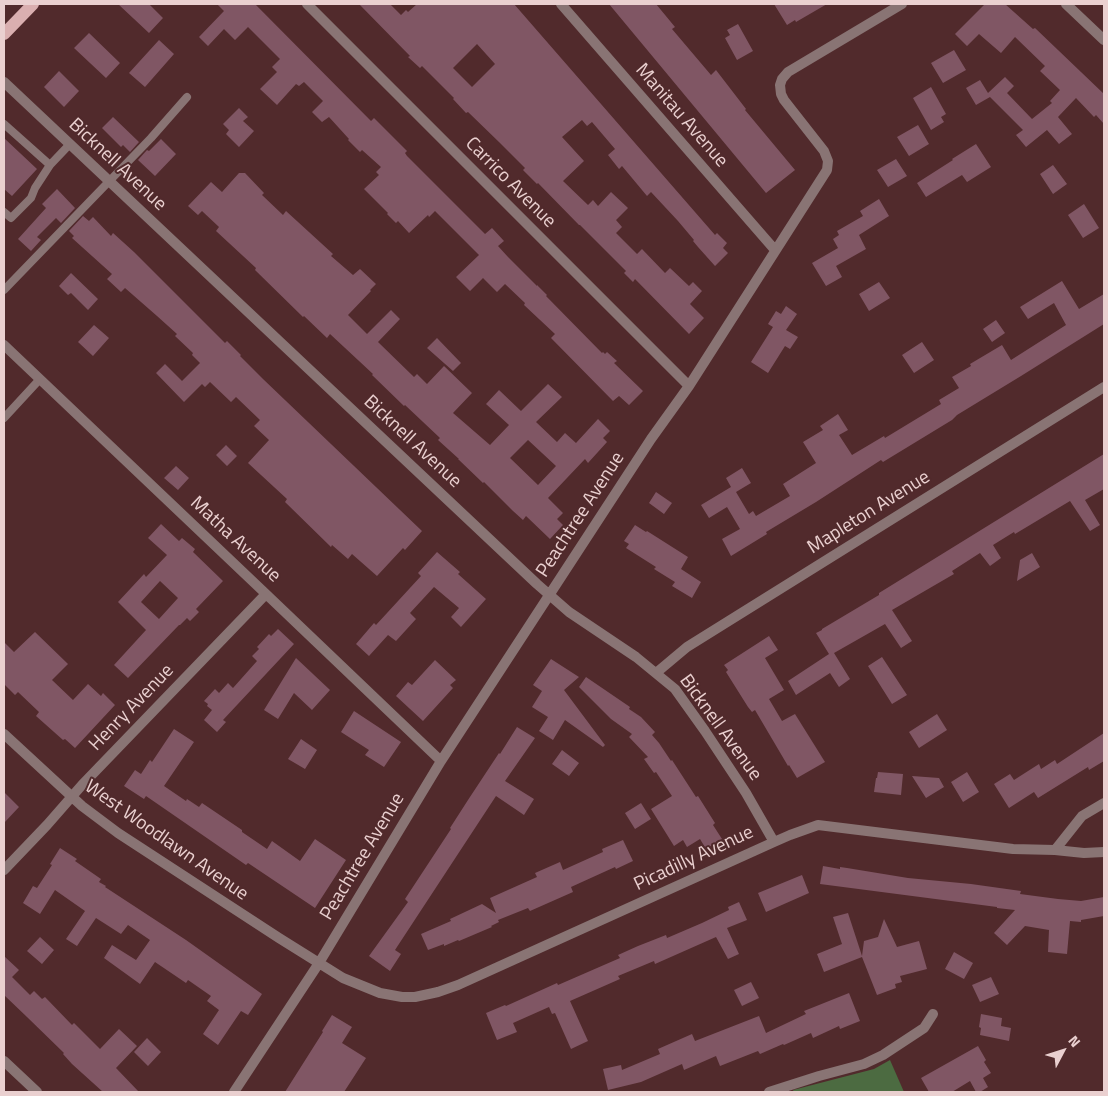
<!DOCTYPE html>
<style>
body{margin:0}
#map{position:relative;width:1108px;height:1096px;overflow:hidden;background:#512a2c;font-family:"Titillium Web",sans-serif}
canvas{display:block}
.frame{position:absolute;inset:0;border:5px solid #ead0d0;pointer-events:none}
.north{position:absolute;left:1038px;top:1026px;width:50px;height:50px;-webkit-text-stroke:4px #512a2c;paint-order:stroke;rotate:50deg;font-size:14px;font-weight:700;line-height:20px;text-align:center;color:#ead0d0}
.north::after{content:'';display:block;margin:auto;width:18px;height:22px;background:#ead0d0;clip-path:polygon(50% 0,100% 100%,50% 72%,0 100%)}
</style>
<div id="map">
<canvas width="1108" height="1096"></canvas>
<div class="frame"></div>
<div class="north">N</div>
</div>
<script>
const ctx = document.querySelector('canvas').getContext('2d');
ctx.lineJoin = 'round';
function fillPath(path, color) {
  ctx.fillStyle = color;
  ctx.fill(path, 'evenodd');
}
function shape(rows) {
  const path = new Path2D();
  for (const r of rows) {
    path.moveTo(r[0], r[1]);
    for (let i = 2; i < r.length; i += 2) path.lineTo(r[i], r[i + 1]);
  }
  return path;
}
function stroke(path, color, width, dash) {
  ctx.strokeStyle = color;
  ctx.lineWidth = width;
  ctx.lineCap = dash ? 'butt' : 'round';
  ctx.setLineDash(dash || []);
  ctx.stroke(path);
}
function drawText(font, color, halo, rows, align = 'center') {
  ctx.font = font + ' "Titillium Web",sans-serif';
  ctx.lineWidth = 4;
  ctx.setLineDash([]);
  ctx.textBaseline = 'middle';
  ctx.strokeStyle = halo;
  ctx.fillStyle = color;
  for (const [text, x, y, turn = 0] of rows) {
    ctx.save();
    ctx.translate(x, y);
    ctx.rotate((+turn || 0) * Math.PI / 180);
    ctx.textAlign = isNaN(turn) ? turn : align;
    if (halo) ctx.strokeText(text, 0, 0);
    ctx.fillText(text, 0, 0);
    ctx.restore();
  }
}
fillPath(shape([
 [890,1060,904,1092,794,1092,793,1090,874,1069]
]), '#4c6b41');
fillPath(shape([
 [118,4,149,4,163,18,149,33],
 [217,4,255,4,371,121,374,118,407,151,405,153,407,156,485,234,492,228,504,241,498,246,508,257,537,286,537,285,547,295,546,296,602,353,603,352,605,354,607,352,617,361,614,363,643,391,629,405,619,396,613,401,551,338,555,334,524,305,525,303,505,284,497,292,483,278,470,291,456,277,479,255,435,211,429,217,428,215,409,233,398,221,396,223,387,214,388,213,364,189,379,175,376,172,381,167,362,150,360,152,348,140,349,139,329,117,322,122,312,112,323,101,304,82,299,86,296,84,277,105,260,89,277,72,272,67,280,59,248,27,235,40,224,29,208,46,199,37,224,11],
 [359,4,390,4,401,15,406,10,408,12,417,4,514,4,715,235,717,233,727,243,723,248,728,253,715,266,698,247,693,241,694,240,678,221,651,192,647,196,622,166,619,169,608,155,615,149,592,122,587,126,582,120,562,137,584,161,563,181,588,205,593,200,598,206,611,192,628,208,616,220,622,227,616,233,637,254,642,249,665,273,670,268,689,286,693,282,702,291,690,304,704,318,689,334,635,279,633,282,624,273,626,271,580,225,579,225,538,183,537,184,523,170,525,168,499,142,468,112,466,113,453,99,454,98,422,66,420,68,408,57,410,56],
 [477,44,495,64,472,87,453,68],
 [609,4,656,4,675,27,672,29,711,75,716,70,746,109,745,110,795,170,766,193],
 [774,4,827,4,796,22,795,20,787,25],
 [985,4,1005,4,1033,29,1035,28,1104,94,1104,124,1096,115,1094,117,1076,98,1058,117,1072,134,1059,144,1047,130,1026,147,1016,135,1023,130,990,97,976,105,966,88,980,80,988,93,1005,77,1014,86,1007,93,1032,119,1052,103,1050,101,1060,90,1040,71,1045,66,1015,37,1001,53,979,34,967,46,955,34],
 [738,24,753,51,737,60,725,38,730,35,727,30],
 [89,33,120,63,106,78,74,48],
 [159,40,174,54,145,87,129,73],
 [954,50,966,70,943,83,931,63],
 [59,71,79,91,64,107,44,87],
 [931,87,946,114,941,117,944,122,931,130,913,98],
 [239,108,248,117,243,121,254,131,239,147,226,134,229,130,223,124],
 [113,117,139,142,130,152,123,145,121,147,102,128],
 [918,125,929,144,909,156,897,137],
 [4,138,37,169,12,196,4,189],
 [161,139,176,154,155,176,138,160,147,150,149,151],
 [976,144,991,167,967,182,962,175,926,197,917,183,953,160,952,159],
 [896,159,907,176,888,187,877,170],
 [1053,165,1067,184,1053,194,1040,174],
 [239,173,245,173,264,193,262,195,283,215,286,211,333,254,331,256,353,275,360,269,376,284,370,290,371,291,348,315,367,334,391,310,400,319,378,342,414,377,417,374,427,384,444,366,472,393,453,413,490,445,509,425,486,404,499,390,521,411,548,384,562,397,536,422,557,442,565,433,576,443,598,419,610,431,603,438,607,442,588,463,585,459,548,498,563,513,557,519,563,525,550,539,526,516,523,520,513,511,484,482,483,483,458,459,459,459,438,440,440,438,405,405,404,406,372,375,373,374,330,334,327,338,304,316,303,317,255,270,256,268,216,231,219,227,202,211,198,215,188,206,211,182,222,192],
 [528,440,556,466,538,485,510,458],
 [57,189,75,208,61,223,56,218,37,237,41,240,31,251,18,239,46,208,42,204],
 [879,199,889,216,859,235,866,249,836,266,842,277,826,286,812,263,838,248,833,239,839,235,837,231,863,216,860,211],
 [1084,204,1099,228,1083,238,1068,215],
 [83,216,89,221,93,217,111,236,113,233,134,252,225,343,227,341,241,355,240,356,263,379,422,531,405,550,403,548,377,576,352,554,348,559,332,545,331,547,285,502,287,499,248,463,269,440,254,426,260,420,236,397,231,402,210,382,205,387,202,384,184,402,156,373,165,364,182,381,200,363,192,355,193,353,175,336,177,334,157,316,125,288,121,292,107,279,112,274,72,238,74,236,69,231],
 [71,273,98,299,88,310,71,293,68,295,59,286],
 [1062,281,1079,309,1104,294,1104,324,1021,376,957,415,952,420,883,462,881,460,816,502,766,532,767,534,731,556,722,539,740,529,727,507,709,518,701,505,731,487,726,478,742,468,751,483,736,492,749,514,753,511,756,516,790,496,783,484,816,463,803,442,823,430,820,426,838,414,848,430,839,435,852,455,884,436,885,438,941,404,939,400,959,388,952,377,971,366,970,364,1002,345,1011,360,1066,325,1054,303,1028,319,1020,307],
 [879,282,890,298,869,311,859,294],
 [786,306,797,314,786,330,798,337,790,349,785,346,768,373,751,362,773,327,768,324,776,311,781,314],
 [996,320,1005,333,992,342,983,329],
 [94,325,109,338,93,356,78,342],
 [437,338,461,363,453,371,427,348],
 [922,342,934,360,914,373,902,355],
 [226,445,237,456,227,466,216,455],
 [1104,454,1104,489,1085,500,1100,525,1090,531,1070,501,1015,534,1014,532,993,545,1001,558,990,566,980,553,952,571,954,574,892,610,912,641,901,648,885,624,834,653,850,679,839,687,830,673,796,695,788,681,829,654,816,633,822,630,822,629,879,595,879,593],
 [176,466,189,478,178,490,164,478],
 [656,492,672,503,664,514,649,503],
 [161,524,179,541,182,538,195,549,193,552,223,581,196,609,199,612,190,621,187,618,180,625,179,625,128,678,114,665,146,630,118,602,144,574,146,577,167,555,148,538],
 [160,581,178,598,159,619,141,602],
 [635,525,646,532,647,531,688,557,681,569,701,582,692,598,672,586,675,582,654,569,656,567,626,548,629,544,624,541],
 [437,552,460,572,458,574,486,599,461,627,451,617,459,608,434,587,410,613,416,619,396,641,388,635,369,656,356,644,374,623,376,625,421,576,418,573],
 [1032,553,1040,567,1017,581,1020,560],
 [278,629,294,644,223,720,226,722,217,732,204,720,212,710,207,706,208,704,204,701,215,689,219,693,228,683,233,688,257,661,252,656,259,649,257,647,269,634,271,636],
 [35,632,68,664,52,680,73,700,88,684,101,696,103,693,115,705,75,748,65,739,63,740,36,716,39,712,18,692,15,695,4,684,4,642,14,652],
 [769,636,778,650,765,658,784,690,769,699,782,721,795,714,825,762,797,778,789,765,788,766,755,710,752,712,748,707,726,672,728,670,724,665],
 [882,657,907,695,892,704,868,666],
 [296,658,330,690,312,710,294,693,278,719,264,710],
 [551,659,579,677,564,690,605,745,603,747,565,720,553,740,539,731,548,717,532,707,542,691,533,685],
 [435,660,456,680,450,685,453,688,423,721,396,696,408,682,412,685],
 [586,677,630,707,629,709,641,717,655,732,652,735,659,743,671,761,672,760,696,797,698,796,715,823,713,825,722,839,706,849,700,839,687,847,683,840,674,846,651,809,672,796,656,772,654,773,644,759,648,757,629,737,632,734,611,719,579,687],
 [354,711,401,742,384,767,365,755,369,750,341,732],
 [937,714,947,730,919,748,909,732],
 [517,727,535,738,505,781,534,799,524,815,496,796,395,950,401,954,390,971,369,956,408,902,405,899,451,829,450,828,468,800,499,753,500,754],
 [174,729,194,742,164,786,186,801,187,799,199,807,202,803,242,830,242,832,267,849,272,841,300,861,315,839,346,860,315,908,248,863,246,865,146,796,144,799,124,786,135,770,141,774,150,760,152,762],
 [1104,733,1104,761,1089,770,1088,767,1038,798,1034,792,1009,808,994,784,1010,774,1014,780,1039,764,1041,769,1055,760,1057,764],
 [301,739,317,750,305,769,288,759],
 [562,750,579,763,569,776,552,764],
 [878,772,903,774,901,795,874,792,876,778,877,778],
 [967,772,979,792,963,802,951,782],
 [912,776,939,778,944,787,926,798],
 [4,792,19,807,4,823],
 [641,803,651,819,635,829,625,813],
 [623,840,633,861,616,869,615,867,571,887,573,892,530,911,528,908,498,920,499,922,491,926,492,927,459,941,458,940,444,946,444,944,428,950,421,934,451,921,450,919,482,904,496,913,490,898,537,877,535,873,560,862,563,870,603,852,602,849],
 [60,848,77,859,75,861,101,879,99,882,106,886,105,887,186,940,262,994,248,1015,241,1011,218,1045,203,1034,219,1010,207,1001,211,996,188,980,186,983,155,962,140,984,104,958,112,945,136,960,150,940,128,925,121,934,96,918,77,946,66,939,85,911,55,890,40,914,23,903,33,886,37,888,52,865,50,864],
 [823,866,840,869,840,867,847,868,908,878,971,884,1021,891,1020,894,1058,899,1081,901,1104,897,1104,916,1081,920,1081,922,1070,921,1067,954,1048,952,1049,930,1025,926,1007,945,994,933,1015,910,997,908,997,907,820,884],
 [802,875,809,893,766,912,758,893],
 [739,902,747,920,727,928,739,954,728,959,716,937,655,964,654,961,618,976,620,979,570,1001,588,1041,571,1049,555,1013,552,1014,549,1007,513,1023,517,1032,497,1040,486,1013,505,1005,506,1006,557,983,558,985,620,958,618,955,638,946,666,935,667,938,702,923,729,910,728,907],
 [848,913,862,956,864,941,878,937,884,919,897,947,919,941,927,969,900,976,902,982,895,984,896,988,877,995,862,957,824,972,817,954,842,944,833,917],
 [40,937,54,950,42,964,27,951],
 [954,952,973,963,964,979,945,969],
 [4,956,19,970,12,977,30,995,34,991,42,999,45,997,72,1025,74,1023,100,1049,119,1029,137,1046,116,1068,139,1092,103,1092,72,1064,63,1054,64,1053,27,1017,4,995],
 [991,977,999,994,980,1002,972,985],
 [751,982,759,998,742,1006,734,990],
 [849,993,860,1021,840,1029,839,1026,813,1038,811,1033,784,1045,783,1044,760,1054,758,1051,720,1066,716,1056,684,1070,682,1064,641,1082,608,1090,603,1069,621,1065,622,1070,660,1054,658,1049,692,1034,695,1041,759,1016,766,1033,806,1014,804,1011],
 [981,1014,1002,1018,1001,1026,1011,1028,1009,1041,980,1035,981,1028,979,1027],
 [332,1015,352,1027,342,1043,366,1058,344,1092,285,1092,323,1032,322,1031],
 [147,1038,161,1052,148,1066,134,1052],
 [978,1046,986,1060,984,1062,991,1073,983,1078,988,1087,980,1092,976,1092,970,1081,952,1092,929,1092,921,1078]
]), '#805664');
stroke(shape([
 [4,124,50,165,69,145],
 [4,212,11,218,31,198,35,188,50,165],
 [4,290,151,138,187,97],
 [4,418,40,379]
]), '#897474', 8);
stroke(shape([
 [307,4,689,386],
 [561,4,775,250],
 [4,82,537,584,569,612,636,657,675,689,705,731,746,793,774,842],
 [4,345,266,594,441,761],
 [656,673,687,647,1104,387],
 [4,734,82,806,118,833,279,938,343,978,380,993,402,997,415,997,438,992,458,985,774,842,790,835,818,825,1013,849,1055,850,1084,853,1104,852],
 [1055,850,1082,816,1104,803],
 [4,870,47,825,82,785,266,594],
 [4,1061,37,1092],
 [234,1092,319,963,441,761,651,439,689,386,827,170,828,161,824,151,784,100,781,94,780,85,782,79,788,72,902,4],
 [769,1092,819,1076,864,1064,883,1055,924,1028,933,1014]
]), '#897474', 10);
stroke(shape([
 [1066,4,1104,40]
]), '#897474', 10);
stroke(shape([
 [4,34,33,4]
]), '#daafb0', 12);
drawText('19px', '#ead0d0', '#512a2c', [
 ["Manitau Avenue",681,116,49],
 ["Bicknell Avenue",117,165,43],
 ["Carrico Avenue",510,183,45],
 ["Bicknell Avenue",412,442,43],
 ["Mapleton Avenue",869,513,-32],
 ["Peachtree Avenue",581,515,-57],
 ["Matha Avenue",235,540,43],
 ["Henry Avenue",132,708,-46],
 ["Bicknell Avenue",720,728,54],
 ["West Woodlawn Avenue",166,841,35],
 ["Peachtree Avenue",363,857,-59],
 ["Picadilly Avenue",694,859,-25]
]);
</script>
